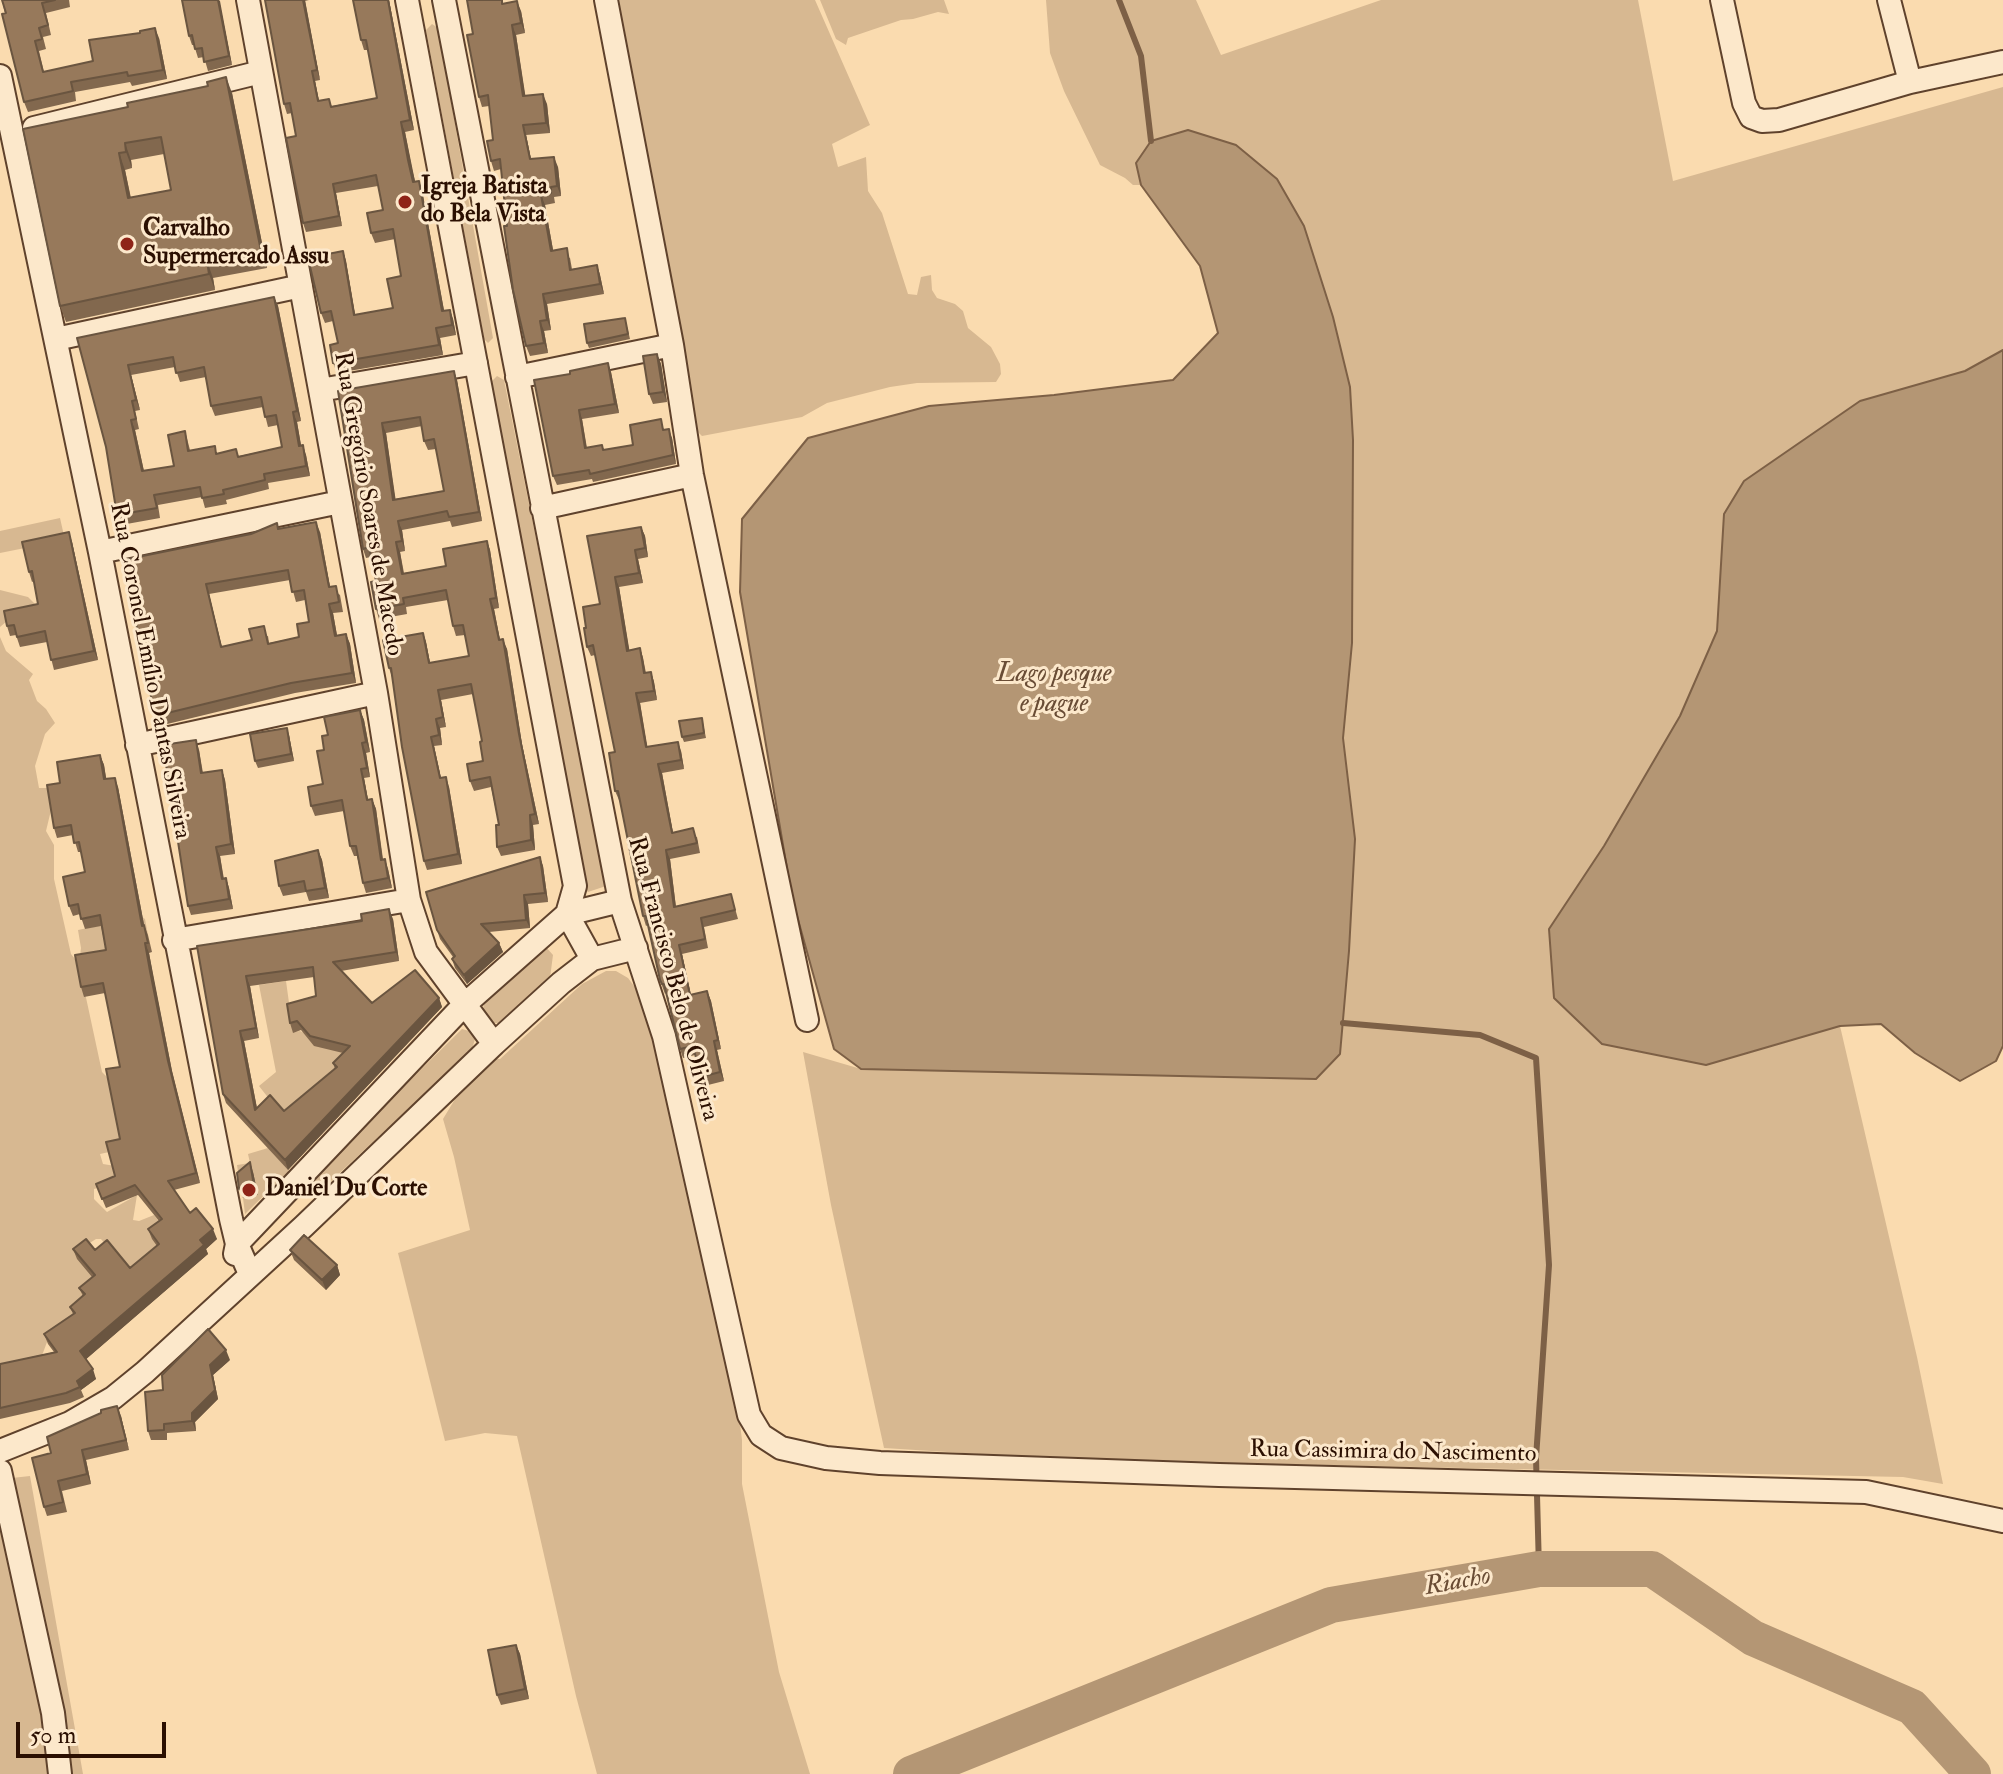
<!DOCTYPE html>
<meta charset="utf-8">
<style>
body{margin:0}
#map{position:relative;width:2003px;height:1774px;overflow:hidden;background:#fadbaf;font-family:"IM FELL Double Pica",serif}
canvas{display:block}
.scale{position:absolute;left:16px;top:1722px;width:150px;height:36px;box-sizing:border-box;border:4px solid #2b0f01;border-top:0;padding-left:10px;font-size:24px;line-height:28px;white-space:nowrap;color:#2b0f01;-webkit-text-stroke:6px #fce8cb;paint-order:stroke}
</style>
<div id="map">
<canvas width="2003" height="1774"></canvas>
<div class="scale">50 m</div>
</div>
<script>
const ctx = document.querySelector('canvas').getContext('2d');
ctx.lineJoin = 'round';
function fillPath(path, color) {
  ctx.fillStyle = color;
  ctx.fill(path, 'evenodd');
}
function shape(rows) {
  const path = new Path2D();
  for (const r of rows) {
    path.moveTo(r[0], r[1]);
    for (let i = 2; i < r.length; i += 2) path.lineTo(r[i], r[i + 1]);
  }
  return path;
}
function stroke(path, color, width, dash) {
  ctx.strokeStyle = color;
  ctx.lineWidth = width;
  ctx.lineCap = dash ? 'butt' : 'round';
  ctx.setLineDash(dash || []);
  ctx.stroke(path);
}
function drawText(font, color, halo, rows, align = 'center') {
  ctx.font = font + ' "IM FELL Double Pica",serif';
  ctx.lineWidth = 6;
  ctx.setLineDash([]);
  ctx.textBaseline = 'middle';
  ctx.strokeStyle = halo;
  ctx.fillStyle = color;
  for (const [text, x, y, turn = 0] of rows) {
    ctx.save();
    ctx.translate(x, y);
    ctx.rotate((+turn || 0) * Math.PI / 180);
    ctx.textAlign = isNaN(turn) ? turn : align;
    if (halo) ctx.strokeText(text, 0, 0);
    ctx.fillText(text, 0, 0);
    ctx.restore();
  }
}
fillPath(shape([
 [611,0,815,0,870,125,832,144,838,167,866,157,868,191,882,213,908,294,917,295,921,277,931,275,932,290,937,298,955,304,963,311,968,328,991,347,1000,364,1001,374,996,382,917,383,890,387,827,403,802,417,702,436,693,427],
 [820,0,944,0,949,14,938,12,913,19,901,20,848,38,846,45,836,39],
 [1046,0,1196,0,1221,55,1381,0,1638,0,1673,181,2003,87,2003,350,1965,371,1860,401,1724,514,1717,630,1680,716,1604,846,1549,929,1706,1065,1840,1026,1917,1357,1943,1484,1903,1477,1074,1460,884,1448,831,1205,803,1052,861,1069,1315,1079,1340,1054,1349,951,1355,839,1343,738,1352,643,1353,440,1136,163,1141,185,1133,185,1125,178,1100,165,1064,91,1050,53],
 [432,24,438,28,493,338,488,343,484,339,426,30],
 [497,376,504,380,606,886,588,892,585,889,491,382],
 [60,518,65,540,0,553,0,531],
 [0,590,28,597,36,605,7,621,0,627],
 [0,637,6,651,33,674,29,680,37,701,46,709,55,723,45,734,35,766,39,788,47,788,52,806,46,831,54,845,54,879,71,954,79,964,81,948,78,930,142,917,145,919,148,935,107,943,110,960,79,965,102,1072,109,1079,123,1149,100,1154,103,1164,115,1166,115,1183,94,1189,94,1199,107,1212,137,1195,133,1220,139,1221,154,1215,165,1229,163,1254,152,1300,101,1239,96,1239,80,1249,98,1285,89,1304,47,1342,40,1361,0,1374],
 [545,946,553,955,550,978,499,1023,491,1023,483,1012,484,1002],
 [606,971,616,971,628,978,640,994,656,1038,736,1391,742,1440,742,1484,779,1672,810,1774,597,1774,576,1696,517,1436,485,1433,445,1441,398,1253,470,1230,454,1157,443,1119,463,1086,486,1058,500,1059,582,984],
 [286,981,293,1032,300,1031,354,1056,281,1114,259,1086,276,1072,259,985],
 [462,1029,469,1031,475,1039,472,1049,313,1198,303,1198,303,1186],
 [268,1148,289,1171,245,1214,243,1198,258,1195,255,1182,240,1185,237,1165,250,1163,248,1154],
 [30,1476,83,1774,66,1774,12,1478],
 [0,1492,55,1774,0,1774]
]), '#d7b891');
const water = shape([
 [1188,130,1236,145,1277,179,1304,226,1333,317,1350,387,1353,440,1352,643,1343,738,1355,839,1349,951,1340,1054,1316,1079,861,1069,834,1049,792,898,740,592,742,519,808,438,929,406,1054,395,1173,380,1218,333,1200,266,1141,185,1136,163,1151,141,1188,130],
 [2003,350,2003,1046,1996,1061,1960,1081,1915,1053,1881,1024,1840,1026,1706,1065,1602,1044,1554,998,1549,929,1604,846,1680,716,1717,631,1724,514,1744,481,1860,401,1965,371,2003,350]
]);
fillPath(water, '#b49674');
stroke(water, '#7d6046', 2);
stroke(shape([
 [1119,0,1141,56,1151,141],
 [1343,1023,1480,1035,1536,1058,1549,1265,1536,1458,1539,1569]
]), '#7d6046', 6);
stroke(shape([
 [911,1774,1331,1605,1539,1569,1652,1569,1753,1638,1912,1707,1973,1774]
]), '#b49674', 36);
const minor = shape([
 [248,0,376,693,409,900,426,952,494,1044],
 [407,0,575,886,567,914,592,959],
 [444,0,620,901,664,1036,749,1415,761,1435,781,1448,826,1458,880,1463,1219,1475,1866,1492,2003,1521],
 [606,0,672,345,692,475,807,1020],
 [1722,0,1744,103,1751,117,1762,121,1779,120,1910,82,2003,62],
 [1889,0,1910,82],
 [0,76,100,552,231,1219,237,1244,250,1274],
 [34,128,261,72],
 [56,339,301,286],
 [517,377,672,345],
 [320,390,476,363],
 [542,508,692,475],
 [100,552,340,502],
 [137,745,376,693],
 [174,940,409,900],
 [235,1254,237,1244,463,1006,567,914,620,901],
 [0,1451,70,1423,113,1398,145,1372,304,1226,494,1044,561,983,592,959,636,948],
 [0,1471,53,1713,60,1774]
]);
stroke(minor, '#5f422c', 26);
stroke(minor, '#fce8cb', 22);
fillPath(shape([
 [2,0,69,0,70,7,46,13,51,35,43,37,46,49,39,51,44,72,93,61,159,38,167,79,132,86,130,82,75,92,76,101,28,112,24,102],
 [182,0,219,0,232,65,208,71,204,57,198,58,194,45,192,45,189,36],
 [265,0,309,0,305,1,320,80,315,81,319,101,332,106,377,98,368,50,364,50,361,40,353,0,389,0,414,130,405,132,412,169,415,181,419,181,422,190,444,311,450,310,453,319,456,335,440,338,443,355,337,373,333,363,338,343,333,321,325,323,321,313,343,251,346,261,355,315,393,308,401,276,395,239,375,243,371,233,383,210,378,186,336,193,342,226,306,232,303,223,296,136,292,113,287,114,284,104],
 [504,3,521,11,525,33,516,35,525,96,547,104,550,133,526,135,531,159,558,167,561,196,554,197,555,203,545,205,553,250,570,258,572,269,597,265,600,275,604,294,547,304,551,330,544,331,548,353,530,356,526,346,507,226,501,169,494,171,491,161,493,140,489,106,482,107,479,97,473,34],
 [232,93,267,268,213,278,215,290,66,322,60,306,23,129],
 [164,154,171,190,131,198,125,170,132,168,131,160],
 [274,297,278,306,301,421,297,422,301,446,306,455,310,476,268,483,269,489,226,500,227,504,205,508,202,497,158,505,160,518,121,525,117,515,106,447,77,338],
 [175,367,180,382,206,377,211,406,215,416,263,407,268,427,278,425,282,447,239,456,190,450,185,431,174,466,144,471,135,430,139,429,135,411,140,410,131,375],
 [625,318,630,339,589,348,587,343],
 [657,354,661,364,667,402,653,404,649,394],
 [608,363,611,372,619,413,582,419,587,448,602,445,604,450,633,445,665,429,672,438,676,464,593,482,592,479,557,485,553,476,570,374],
 [454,371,457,380,482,521,452,527,450,521,402,530,405,551,400,552,404,573,446,566,487,541,490,550,499,608,494,609,500,640,507,649,522,744,539,824,533,825,535,850,501,856,497,847,499,825,491,787,474,791,470,781,483,761,482,741,473,694,441,700,446,727,440,728,442,745,434,746,441,778,449,787,462,864,427,870,424,861,392,677,389,668,423,633,426,642,430,663,469,656,465,635,456,636,453,626,448,600,406,607,407,614,379,619,376,609,376,581,371,557,366,558,363,549,338,391],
 [422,426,424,441,428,450,436,449,444,491,395,499,386,433],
 [641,527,645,536,648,557,638,559,643,583,619,587,629,650,640,648,643,658,646,673,651,672,654,682,657,700,640,703,647,747,681,751,684,769,662,773,673,833,697,837,700,853,670,859,676,907,731,894,738,919,704,927,708,948,682,954,691,995,707,991,711,1001,721,1049,717,1050,724,1081,704,1086,695,1055,683,1058,680,1049,666,993,665,994,660,980,648,925,646,926,643,916,620,800,619,800,615,791,615,752,595,655,591,656,587,647,586,628],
 [278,528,320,532,330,587,340,595,343,612,333,613,337,636,346,634,350,644,356,683,295,693,159,726,155,716,123,560],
 [290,580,296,602,305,600,309,622,299,637,269,643,268,636,222,647,209,594],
 [72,542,98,660,54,670,47,642,20,647,16,635,10,636,7,626,38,604,34,581,32,582,29,572],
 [360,710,364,720,370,752,366,753,370,777,364,778,368,800,372,799,376,809,383,859,388,869,392,888,366,893,363,883,357,856,354,856,350,846,344,811,315,816,311,806,323,784,324,750,328,735],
 [702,718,706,738,684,742,682,737],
 [289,735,294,761,258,768,255,761],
 [199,750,203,773,222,770,225,780,235,854,220,856,224,879,226,878,229,888,233,909,191,915,188,906],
 [100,755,104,765,106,779,118,787,144,925,148,935,152,952,149,953,154,981,172,1071,200,1183,174,1190,190,1213,217,1239,206,1249,208,1254,86,1359,96,1379,81,1390,84,1397,70,1403,0,1419,0,1364,54,1352,48,1344,44,1334,73,1314,70,1307,83,1296,79,1288,92,1277,77,1259,73,1249,95,1250,130,1268,157,1246,152,1239,148,1229,159,1221,138,1195,106,1208,96,1184,115,1176,120,1139,120,1067,105,993,84,997,81,987,106,950,101,926,85,929,80,914,73,916,69,906,85,872,81,852,78,852,73,835,57,838,54,828,60,783],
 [318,850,322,860,329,898,309,901,306,892,283,896,279,886],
 [540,857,543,866,548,902,528,904,530,928,489,932,499,943,503,952,467,984,455,968,452,959,453,957,440,939,437,930],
 [393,919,399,961,341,971,372,1003,439,998,442,1007,288,1170,226,1103,223,1094,197,946],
 [314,977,316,996,290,1023,293,1033,301,1030,314,1046,343,1053,333,1063,335,1069,284,1111,257,1108,244,1041,259,1038,250,986],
 [253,1172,258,1195,243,1198,239,1189],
 [290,1250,337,1265,340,1275,326,1290,294,1260],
 [230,1360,213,1375,218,1399,195,1422,196,1431,167,1433,167,1440,151,1440,148,1431,163,1390],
 [121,1416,129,1450,86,1460,91,1484,62,1491,67,1512,47,1516,44,1507,51,1453],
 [516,1645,520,1654,529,1699,501,1705,497,1695]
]), '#82684e');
fillPath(shape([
 [218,0,220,1,232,65,229,56],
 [303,0,305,0,320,80,317,70],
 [388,0,389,0,414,130,410,120],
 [517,1,521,11,525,33,521,23],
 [512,25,516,35,527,106,523,96],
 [155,28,159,38,167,79,163,70],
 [312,71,315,81,321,111,318,101],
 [226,77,232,93,267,268,261,251],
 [543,94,547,104,550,133,546,123],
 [401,122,405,132,417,191,413,182],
 [523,125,526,135,533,169,530,159],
 [125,143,131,160,132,168,126,152],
 [119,153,125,170,134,215,128,198],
 [554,157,558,167,561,196,557,186],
 [419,181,422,190,446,321,442,311],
 [333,184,336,193,342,226,339,216],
 [541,195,545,205,555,261,551,251],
 [343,251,346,261,357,325,354,315],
 [207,261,213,278,215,290,209,274],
 [597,265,600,275,604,294,600,284],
 [543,294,547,304,551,330,547,320],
 [274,297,278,306,301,421,297,411],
 [450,310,453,319,456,335,452,325],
 [540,321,544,331,548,353,544,343],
 [436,328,440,338,443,355,439,345],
 [657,354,661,364,667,402,663,392],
 [608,363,611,372,619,413,615,404],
 [128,365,131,375,140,410,136,400],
 [454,371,457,380,482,521,479,512],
 [579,410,582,419,588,457,585,448],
 [293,412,297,422,303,456,299,446],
 [131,420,135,430,146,481,142,471],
 [382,423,386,433,397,509,393,500],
 [669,429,672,438,676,464,673,455],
 [303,445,306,455,310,476,306,466],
 [398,521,402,530,405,551,402,541],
 [316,522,320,532,332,597,329,587],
 [641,527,645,536,648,557,645,548],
 [69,532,72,542,98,660,94,651],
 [487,541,490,550,499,608,496,598],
 [396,542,400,552,405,583,402,574],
 [635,550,638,559,643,583,639,573],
 [615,577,619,587,631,660,627,651],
 [206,584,209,594,224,657,221,647],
 [490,599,494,609,502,650,499,640],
 [329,604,333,613,339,646,335,636],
 [423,633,426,642,432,673,429,663],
 [346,634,350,644,356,683,352,673],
 [503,639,507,649,522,744,539,824,535,814,519,734],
 [640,648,643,658,647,683,644,673],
 [651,672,654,682,657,700,654,691],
 [438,690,441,700,446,727,443,717],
 [636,693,640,703,649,756,646,747],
 [360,710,364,720,370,752,366,742],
 [436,719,440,728,442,745,439,735],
 [287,728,289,735,294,761,291,754],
 [431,737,434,746,443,788,440,778],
 [196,740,199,750,204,783,201,773],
 [678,742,681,751,684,769,681,760],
 [362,743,366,753,370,777,367,768],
 [100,755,104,765,108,789,104,779],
 [658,764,662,773,675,843,672,833],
 [361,769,364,778,370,810,367,800],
 [222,770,225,780,235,854,231,844],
 [446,777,449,787,462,864,458,854],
 [115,778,118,787,146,935,142,926],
 [372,799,376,809,384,870,381,860],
 [530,815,533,825,535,850,531,840],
 [216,847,220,856,225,889,222,879],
 [318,850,322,860,329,898,325,888],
 [666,850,670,859,677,916,674,907],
 [540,857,543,866,548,902,545,893],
 [385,859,388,869,392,888,388,878],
 [226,878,229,888,233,909,229,899],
 [524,895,528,904,530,928,526,920],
 [389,909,393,919,399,961,396,952],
 [145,943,149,953,172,1071,200,1183,196,1173,168,1061],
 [499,943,503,952,467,984,464,975],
 [679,945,682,954,693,1005,690,995],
 [246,976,250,986,259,1038,256,1028],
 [707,991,711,1001,721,1049,718,1040],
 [439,998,442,1007,288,1170,285,1160],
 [240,1031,244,1041,259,1119,255,1110],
 [714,1041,717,1050,724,1081,720,1072],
 [250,1162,253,1172,258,1195,254,1186],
 [213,1229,217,1239,206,1249,208,1254,84,1361,80,1351],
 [337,1265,340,1275,326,1290,322,1280],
 [226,1350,230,1360,213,1375,218,1399,195,1422,196,1431,192,1421,192,1413,210,1365],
 [93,1369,96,1379,81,1390,77,1381],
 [117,1406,121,1416,129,1450,126,1440],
 [82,1450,86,1460,91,1484,87,1474],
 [516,1645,520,1654,529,1699,525,1689]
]), '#6a5540');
const building = shape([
 [2,0,55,0,42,3,48,25,39,28,42,39,35,41,43,72,93,61,89,40,140,33,140,31,155,28,163,70,128,76,127,72,71,82,73,91,24,102,2,14,6,13,2,0],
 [182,0,218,0,229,56,204,62,202,48,195,49,192,35,189,36,182,0],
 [265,0,303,0,317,70,312,71,318,101,329,99,331,107,377,98,366,40,361,40,353,0,388,0,410,120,401,122,408,160,413,182,419,181,442,311,450,310,452,325,436,328,439,345,333,363,330,345,338,343,331,311,321,313,308,258,343,251,354,315,393,308,387,279,401,276,393,229,371,233,367,213,383,210,376,175,333,184,339,216,303,223,286,138,296,136,290,103,284,104,265,0],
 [467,0,502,0,502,4,517,1,521,23,512,25,523,96,543,94,546,123,523,125,530,159,554,157,557,186,551,187,551,193,541,195,551,251,567,248,570,270,597,265,600,284,543,294,547,320,540,321,544,343,526,346,513,290,504,226,507,226,500,159,491,161,487,141,493,140,488,95,479,97,467,35,473,34,467,0],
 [226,77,261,251,207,261,209,274,60,306,23,129,128,107,127,103,208,86,207,82,226,77],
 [161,137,171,190,128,198,119,153,126,152,125,143,161,137],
 [274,297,297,411,293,412,299,446,303,445,306,466,264,474,265,480,223,490,224,494,202,498,200,487,154,495,157,508,117,515,106,447,77,338,274,297],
 [173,357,176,373,204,367,211,406,261,397,265,417,276,415,282,447,238,457,236,449,216,454,215,446,188,451,185,431,168,435,174,466,142,471,131,420,136,419,132,401,136,400,128,365,173,357],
 [625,318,628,334,587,343,584,324,625,318],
 [657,354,663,392,649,394,643,356,657,354],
 [608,363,615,404,579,410,585,448,602,445,603,450,633,445,630,425,661,419,663,430,669,429,673,455,590,474,589,470,553,476,534,380,570,374,570,371,608,363],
 [454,371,479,512,449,517,447,511,398,521,402,541,396,542,402,574,446,566,443,549,487,541,496,598,490,599,499,640,503,639,519,734,535,814,530,815,531,840,497,847,496,825,499,825,490,777,470,781,467,764,483,761,480,742,482,741,471,684,438,690,443,717,436,719,439,735,431,737,440,778,446,777,458,854,424,861,402,747,391,668,389,668,383,640,423,633,429,663,469,656,463,625,453,626,446,590,403,598,404,604,376,609,371,582,376,581,369,547,363,549,338,391,454,371],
 [420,417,424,441,434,439,444,491,393,500,382,423,420,417],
 [316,522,329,587,336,586,339,602,329,604,335,636,346,634,352,673,291,683,155,716,123,560,251,534,277,523,278,529,316,522],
 [288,570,292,592,304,590,309,622,297,624,299,637,268,644,264,626,249,629,252,640,221,647,206,584,288,570],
 [641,527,645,548,635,550,639,573,615,577,627,651,640,648,644,673,651,672,654,691,636,693,646,747,678,742,681,760,658,764,672,833,693,828,697,843,666,850,674,907,731,894,735,910,701,918,705,939,679,945,690,995,707,991,718,1040,714,1041,720,1072,701,1077,693,1046,680,1049,664,984,662,984,660,980,646,916,643,916,618,791,615,791,609,753,615,752,593,645,587,647,584,628,586,628,583,607,600,604,587,536,641,527],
 [69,532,94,651,51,660,45,631,17,637,14,625,7,626,4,611,38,604,32,571,29,572,22,542,69,532],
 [360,710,366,742,362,743,367,768,361,769,367,800,372,799,381,860,385,859,388,878,363,883,356,846,350,846,342,800,311,806,308,787,323,784,317,751,324,750,322,736,328,735,324,717,360,710],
 [702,718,704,733,682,737,679,721,702,718],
 [287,728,291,754,255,761,250,734,287,728],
 [196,740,201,773,222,770,231,844,216,847,222,879,226,878,229,899,188,906,163,745,196,740],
 [100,755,104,779,115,778,142,926,144,925,148,943,145,943,150,971,168,1061,196,1173,168,1181,190,1213,196,1208,213,1229,200,1240,204,1245,80,1351,93,1369,77,1381,80,1387,66,1393,0,1408,0,1364,57,1352,44,1334,75,1313,70,1307,85,1294,79,1288,95,1275,73,1249,86,1239,95,1250,107,1240,130,1268,159,1244,148,1229,162,1219,135,1185,102,1199,96,1184,115,1176,106,1142,120,1139,106,1069,120,1067,103,983,81,987,75,955,106,950,100,915,81,919,78,904,69,906,63,877,85,872,79,842,74,843,71,825,54,828,47,785,60,783,57,762,100,755],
 [318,850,325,888,306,891,304,881,279,886,275,861,318,850],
 [540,857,545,893,524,895,526,920,481,924,499,943,464,975,452,959,455,956,437,930,426,892,540,857],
 [389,909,396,952,333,962,372,1003,415,970,439,998,285,1160,223,1094,197,946,362,921,361,914,389,909],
 [313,967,316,996,287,1004,290,1023,297,1021,310,1036,350,1046,333,1063,337,1067,284,1111,270,1095,255,1110,240,1031,256,1028,246,976,313,967],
 [250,1162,254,1186,239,1189,237,1173,250,1162],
 [304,1235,337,1265,322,1280,290,1250,304,1235],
 [208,1329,226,1350,210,1365,215,1390,192,1413,192,1421,164,1424,164,1430,148,1431,145,1392,163,1390,162,1375,208,1329],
 [117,1406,126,1440,82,1450,87,1474,58,1481,63,1502,44,1507,32,1458,51,1453,47,1437,101,1413,101,1410,117,1406],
 [516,1645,525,1689,497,1695,488,1650,516,1645]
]);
fillPath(building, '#97795b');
stroke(building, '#6a5540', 2);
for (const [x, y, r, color] of [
 [405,202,8,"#8f2418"],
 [127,244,8,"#8f2418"],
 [249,1190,8,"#8f2418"]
]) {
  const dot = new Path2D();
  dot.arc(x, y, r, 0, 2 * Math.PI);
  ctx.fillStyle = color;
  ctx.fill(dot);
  stroke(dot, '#fce8cb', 3);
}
drawText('bold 24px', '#2b0f01', '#fce8cb', [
 ["Igreja Batista",421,188],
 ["do Bela Vista",421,216],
 ["Carvalho",143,230],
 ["Supermercado Assu",143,258],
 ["Daniel Du Corte",265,1190]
], 'left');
drawText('24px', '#2b0f01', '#fce8cb', [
 ["Rua Gregório Soares de Macedo",367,504,80],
 ["Rua Coronel Emílio Dantas Silveira",149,671,79],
 ["Rua Francisco Belo de Oliveira",672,979,75],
 ["Rua Cassimira do Nascimento",1393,1453,1]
]);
drawText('italic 26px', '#694c35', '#fce8cb', [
 ["Lago pesque",1054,675],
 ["e pague",1054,705],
 ["Riacho",1458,1583,-10]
]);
</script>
